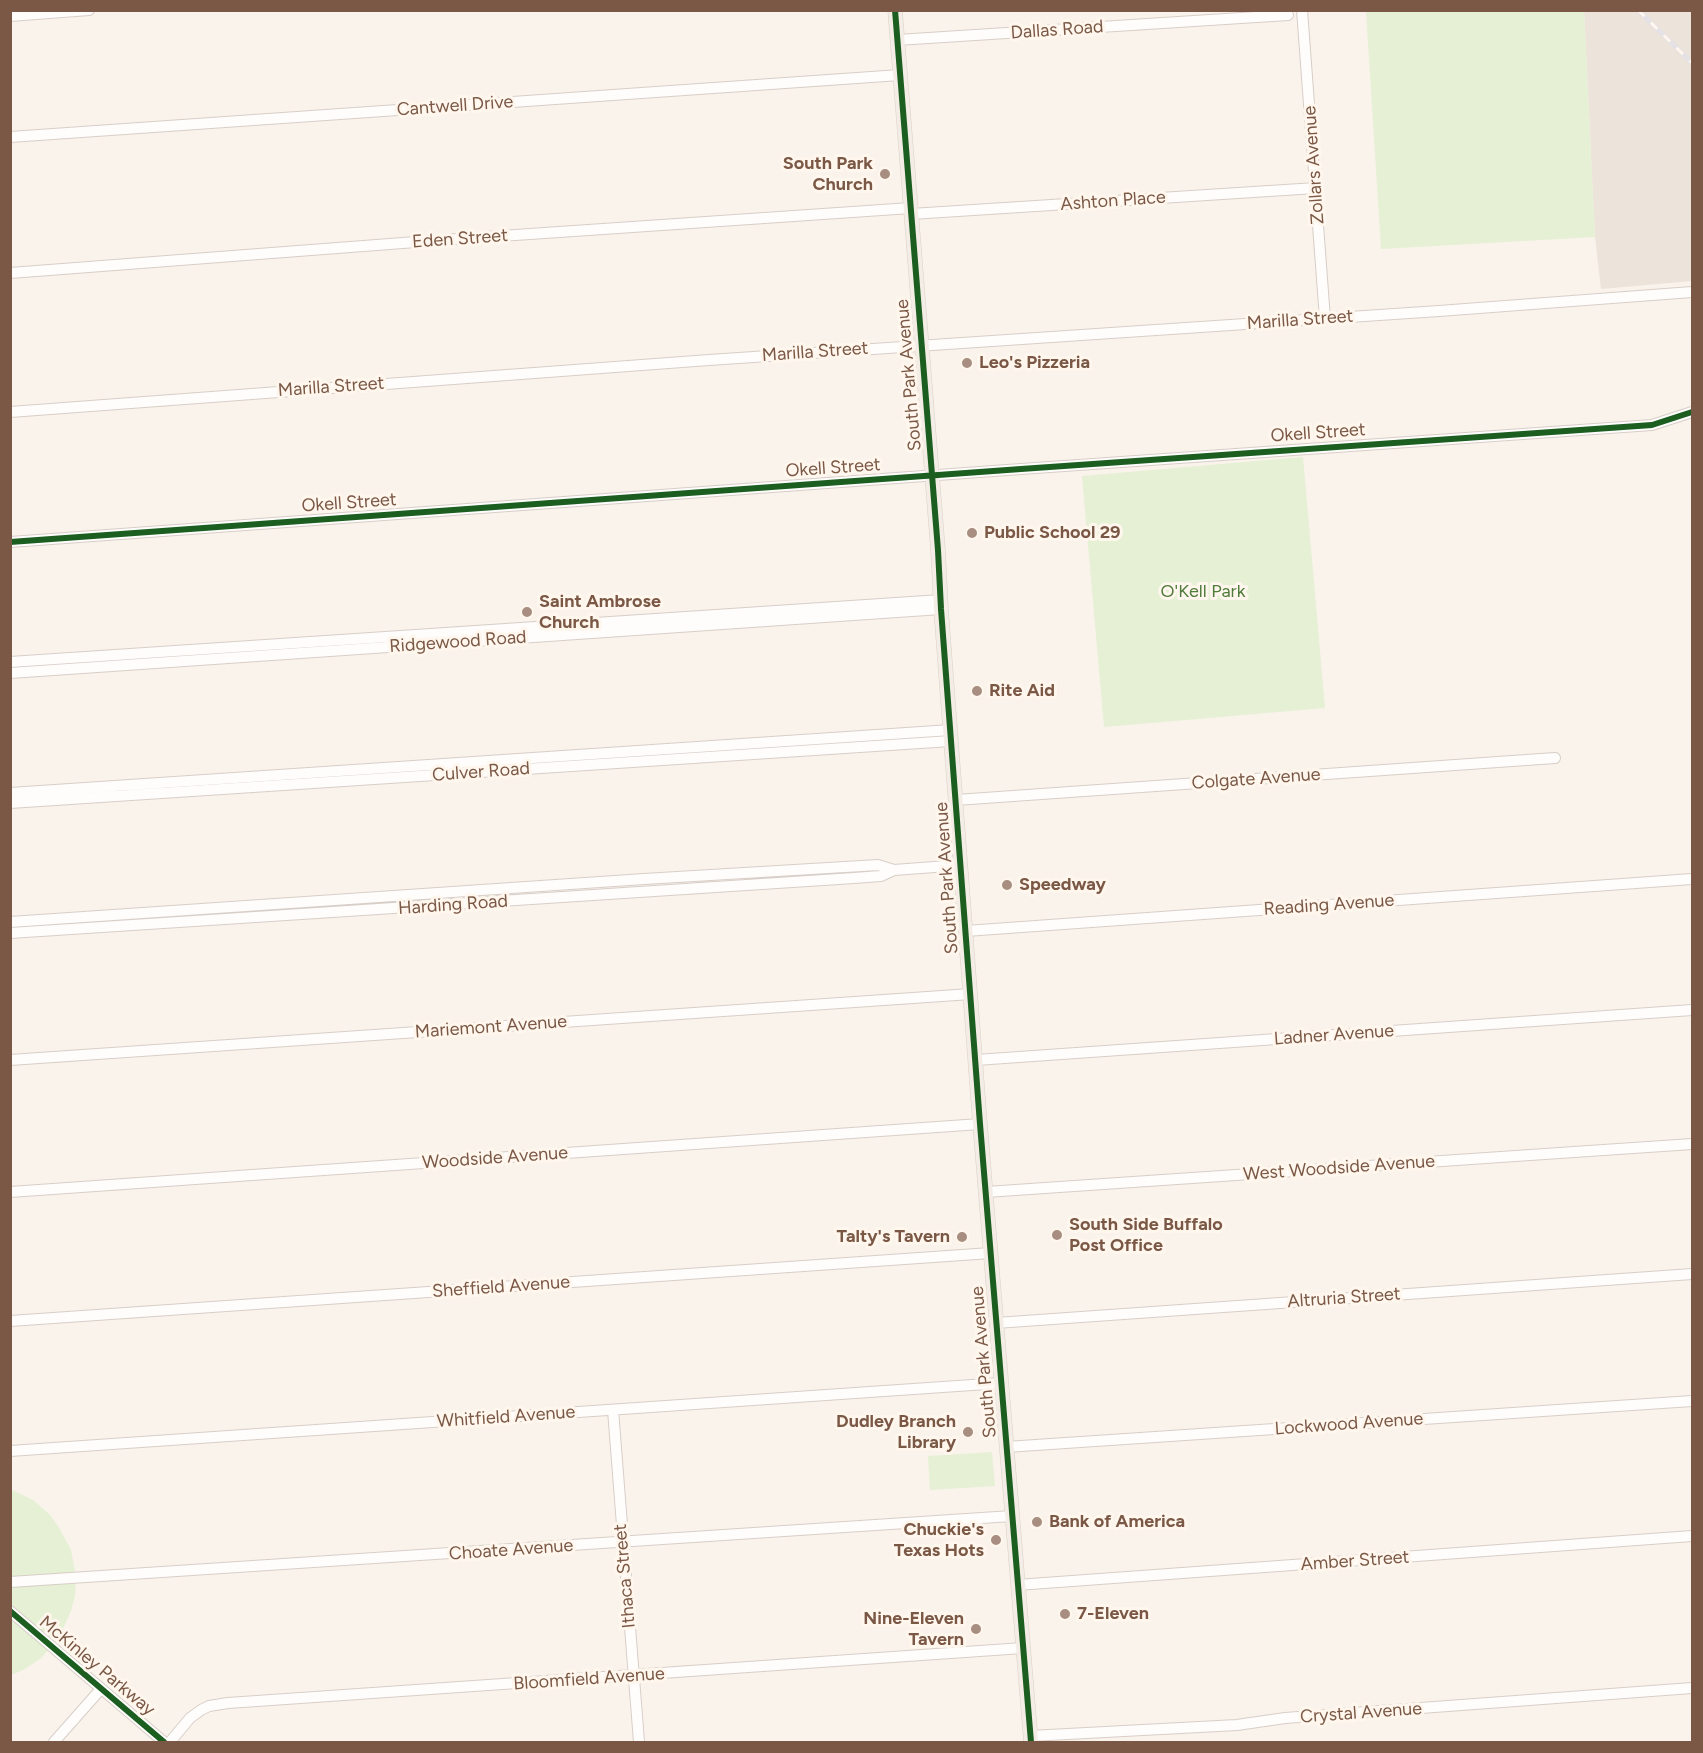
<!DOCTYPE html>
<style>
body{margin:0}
#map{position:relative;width:1703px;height:1753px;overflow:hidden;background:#f9f3eb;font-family:Figtree,sans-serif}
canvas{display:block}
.frame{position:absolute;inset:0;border:12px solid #7b5846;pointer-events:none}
</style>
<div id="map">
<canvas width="1703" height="1753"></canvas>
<div class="frame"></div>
</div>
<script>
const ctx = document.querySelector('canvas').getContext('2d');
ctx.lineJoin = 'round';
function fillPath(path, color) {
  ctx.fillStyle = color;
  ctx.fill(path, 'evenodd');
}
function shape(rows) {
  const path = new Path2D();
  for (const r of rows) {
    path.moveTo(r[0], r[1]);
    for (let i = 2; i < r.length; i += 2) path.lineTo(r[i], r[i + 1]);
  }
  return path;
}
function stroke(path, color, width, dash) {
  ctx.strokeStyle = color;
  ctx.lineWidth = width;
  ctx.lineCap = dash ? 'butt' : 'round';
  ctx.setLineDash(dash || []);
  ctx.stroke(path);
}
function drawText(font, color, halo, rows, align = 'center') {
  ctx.font = font + ' Figtree,sans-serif';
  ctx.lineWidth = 6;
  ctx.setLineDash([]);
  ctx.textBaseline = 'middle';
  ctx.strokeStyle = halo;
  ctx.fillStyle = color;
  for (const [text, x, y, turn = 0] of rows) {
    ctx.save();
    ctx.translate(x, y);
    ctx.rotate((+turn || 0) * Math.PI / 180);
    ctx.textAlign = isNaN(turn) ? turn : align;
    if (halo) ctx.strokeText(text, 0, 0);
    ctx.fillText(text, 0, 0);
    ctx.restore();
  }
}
fillPath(shape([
 [1584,11,1692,11,1692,281,1601,289,1595,237]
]), '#ece3db');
fillPath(shape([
 [1366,11,1584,11,1595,237,1381,249],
 [1303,457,1325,708,1104,727,1082,476],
 [992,1452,995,1486,930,1490,928,1456],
 [10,1489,33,1500,50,1515,58,1526,71,1550,76,1577,75,1596,71,1611,61,1633,50,1648,41,1658,23,1670,11,1675]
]), '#e5f0d4');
const minor = shape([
 [1302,10,1325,319],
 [10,16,89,10],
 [897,40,1288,15],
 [10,137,900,75],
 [911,214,1316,188],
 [10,273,442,240,911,208],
 [10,412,709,360,1439,311,1692,292],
 [10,542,1021,469,1652,425,1692,412],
 [10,662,941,600],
 [10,673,941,609],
 [10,793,951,730],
 [956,800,1555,758],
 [10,803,951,741],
 [10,922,644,879,878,865,894,870],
 [966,931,1692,879],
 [10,933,854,878,881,876,894,870,961,865],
 [10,1060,971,994],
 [976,1060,1692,1010],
 [10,1192,980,1124],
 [986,1192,1692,1144],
 [10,1321,991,1253],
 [996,1323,1692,1274],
 [613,1410,639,1742],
 [1006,1447,1692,1401],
 [10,1451,1001,1383],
 [10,1582,1012,1516],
 [1017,1585,1692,1536],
 [10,1611,164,1742],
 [1030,1736,1237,1725,1285,1718,1692,1688],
 [54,1742,100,1690],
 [170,1742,190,1718,201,1710,209,1706,228,1703,1023,1648]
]);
const major = shape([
 [895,10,938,550,941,609,980,1124,1031,1742]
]);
stroke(minor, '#d8cec8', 12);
stroke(major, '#dad0c8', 15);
stroke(minor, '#fefdfc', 10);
stroke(major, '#f3ede5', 14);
const rail = shape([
 [1638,10,1692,63]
]);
stroke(rail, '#e5e2e5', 5);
stroke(rail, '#fff7ed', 3, [9]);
stroke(shape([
 [895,10,938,550,941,609,980,1124,1031,1742],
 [10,542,1021,469,1652,425,1692,412],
 [10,1611,164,1742]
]), '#1b5e20', 6);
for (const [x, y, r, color] of [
 [885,174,6,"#a78e80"],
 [967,363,6,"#a78e80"],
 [972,533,6,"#a78e80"],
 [527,612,6,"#a78e80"],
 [977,691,6,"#a78e80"],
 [1007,885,6,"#a78e80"],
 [1057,1235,6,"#a78e80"],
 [962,1237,6,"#a78e80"],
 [968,1432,6,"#a78e80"],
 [1037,1522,6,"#a78e80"],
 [996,1540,6,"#a78e80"],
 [1065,1614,6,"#a78e80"],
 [976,1629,6,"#a78e80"]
]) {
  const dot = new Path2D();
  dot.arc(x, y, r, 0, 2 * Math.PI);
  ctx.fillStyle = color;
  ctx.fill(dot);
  stroke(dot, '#fff7ed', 2);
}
drawText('18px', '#7b5846', '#fff7ed', [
 ["Dallas Road",1057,30,-4],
 ["Cantwell Drive",455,106,-4],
 ["Zollars Avenue",1314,165,-94],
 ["Ashton Place",1113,201,-4],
 ["Eden Street",460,239,-4],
 ["Marilla Street",1300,320,-4],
 ["Marilla Street",815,352,-4],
 ["South Park Avenue",909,375,-95],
 ["Marilla Street",331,387,-4],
 ["Okell Street",1318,433,-4],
 ["Okell Street",833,468,-4],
 ["Okell Street",349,503,-4],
 ["Ridgewood Road",458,642,-4],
 ["Culver Road",481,772,-4],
 ["Colgate Avenue",1256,779,-4],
 ["South Park Avenue",947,878,-94],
 ["Harding Road",453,905,-4],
 ["Reading Avenue",1329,905,-4],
 ["Mariemont Avenue",491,1027,-4],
 ["Ladner Avenue",1334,1035,-4],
 ["Woodside Avenue",495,1158,-4],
 ["West Woodside Avenue",1339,1168,-4],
 ["Sheffield Avenue",501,1287,-4],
 ["Altruria Street",1344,1298,-4],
 ["South Park Avenue",984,1362,-95],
 ["Whitfield Avenue",506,1417,-4],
 ["Lockwood Avenue",1349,1424,-4],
 ["Choate Avenue",511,1550,-4],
 ["Amber Street",1355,1561,-4],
 ["Ithaca Street",625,1576,-95],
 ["McKinley Parkway",97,1666,40],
 ["Bloomfield Avenue",589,1679,-4],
 ["Crystal Avenue",1361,1713,-4]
]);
drawText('bold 18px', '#7b5846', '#fff7ed', [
 ["South Park",873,164,"right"],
 ["Church",873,185,"right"],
 ["Leo's Pizzeria",979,363],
 ["Public School 29",984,533],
 ["Saint Ambrose",539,602],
 ["Church",539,623],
 ["Rite Aid",989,691],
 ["Speedway",1019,885],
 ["South Side Buffalo",1069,1225],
 ["Post Office",1069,1246],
 ["Talty's Tavern",950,1237,"right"],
 ["Dudley Branch",956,1422,"right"],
 ["Library",956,1443,"right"],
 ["Bank of America",1049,1522],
 ["Chuckie's",984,1530,"right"],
 ["Texas Hots",984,1551,"right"],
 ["7-Eleven",1077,1614],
 ["Nine-Eleven",964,1619,"right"],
 ["Tavern",964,1640,"right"]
], 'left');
drawText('18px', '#4f7b3b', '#fff7ed', [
 ["O'Kell Park",1203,592]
]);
</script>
